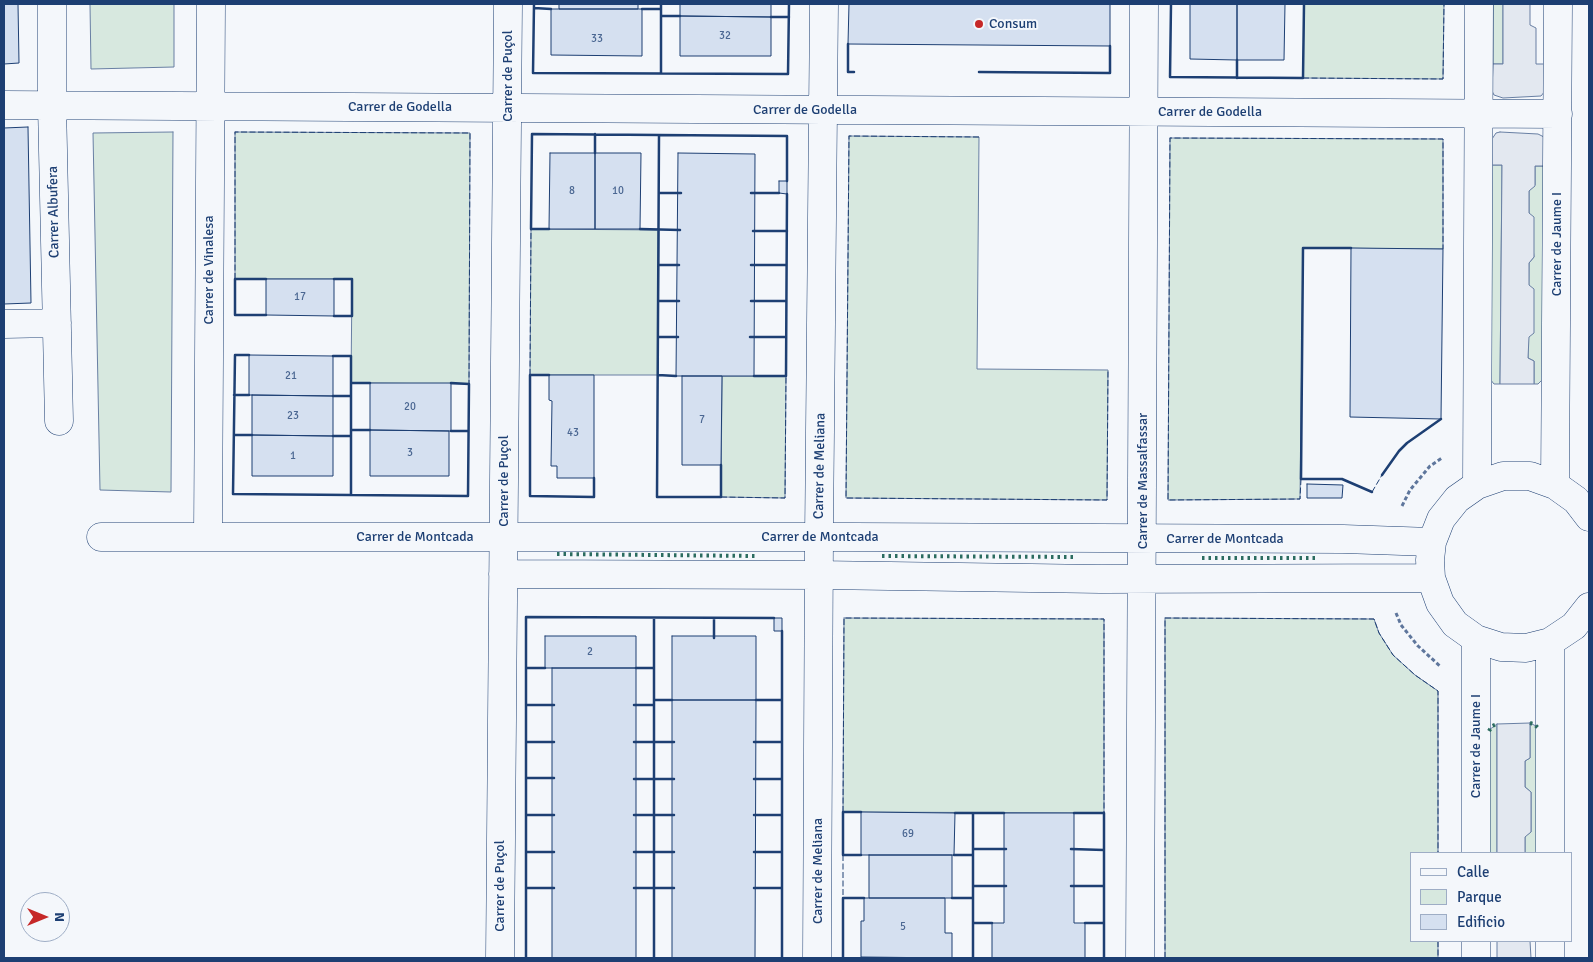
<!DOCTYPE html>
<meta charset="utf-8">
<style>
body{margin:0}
#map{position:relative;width:1593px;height:962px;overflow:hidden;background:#f4f7fb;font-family:Signika,sans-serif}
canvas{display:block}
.frame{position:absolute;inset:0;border:5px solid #1d3f73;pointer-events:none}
.legend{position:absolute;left:1410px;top:852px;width:162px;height:90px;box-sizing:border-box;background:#f4f7fb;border:1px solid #9eadc5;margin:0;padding:6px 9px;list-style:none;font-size:15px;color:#1d3f73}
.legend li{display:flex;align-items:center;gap:10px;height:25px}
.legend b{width:25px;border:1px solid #9eadc5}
.north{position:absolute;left:20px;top:892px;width:50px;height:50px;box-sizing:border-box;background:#f4f7fb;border:1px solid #9eadc5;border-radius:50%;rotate:90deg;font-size:14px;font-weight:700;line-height:20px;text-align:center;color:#1d3f73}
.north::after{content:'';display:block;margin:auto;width:18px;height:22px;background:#c62828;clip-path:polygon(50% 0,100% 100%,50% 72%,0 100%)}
</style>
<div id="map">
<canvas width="1593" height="962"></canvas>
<div class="frame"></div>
<ul class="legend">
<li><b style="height:6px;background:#f4f7fb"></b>Calle</li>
<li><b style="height:14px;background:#d7e8df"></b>Parque</li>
<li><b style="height:14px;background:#d5e0f0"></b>Edificio</li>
</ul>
<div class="north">N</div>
</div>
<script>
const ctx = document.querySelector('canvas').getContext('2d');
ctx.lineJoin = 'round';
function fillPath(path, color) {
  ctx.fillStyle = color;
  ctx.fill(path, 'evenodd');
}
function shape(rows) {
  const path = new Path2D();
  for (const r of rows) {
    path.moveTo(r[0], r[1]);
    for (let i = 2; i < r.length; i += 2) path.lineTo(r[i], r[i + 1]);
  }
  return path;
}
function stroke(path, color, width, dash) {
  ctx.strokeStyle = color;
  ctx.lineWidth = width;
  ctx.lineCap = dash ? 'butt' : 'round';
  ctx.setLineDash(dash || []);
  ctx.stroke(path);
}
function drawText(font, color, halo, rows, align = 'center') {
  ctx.font = font + ' Signika,sans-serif';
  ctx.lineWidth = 4;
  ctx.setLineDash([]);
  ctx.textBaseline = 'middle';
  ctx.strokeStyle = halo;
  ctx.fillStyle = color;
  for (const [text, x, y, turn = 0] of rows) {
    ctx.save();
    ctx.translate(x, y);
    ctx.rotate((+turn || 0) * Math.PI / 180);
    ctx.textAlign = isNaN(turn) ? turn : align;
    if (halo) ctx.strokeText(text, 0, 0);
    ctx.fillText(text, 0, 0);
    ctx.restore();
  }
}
const green = shape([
 [90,4,174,4,174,67,91,69,90,4],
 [1304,4,1444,4,1443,79,1303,78,1304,4],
 [1493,4,1503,4,1503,64,1493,64,1493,4],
 [173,132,171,492,100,490,93,133,173,132],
 [235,132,470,133,469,384,351,383,352,279,235,279,235,132],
 [849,136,979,137,977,369,1108,370,1107,500,846,498,849,136],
 [1170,138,1443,139,1443,249,1303,248,1300,499,1168,500,1170,138],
 [1491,165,1502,165,1500,384,1494,384,1490,379,1491,165],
 [1535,166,1545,166,1544,378,1538,384,1534,384,1534,361,1528,358,1529,263,1534,257,1529,213,1529,191,1535,185,1535,166],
 [531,229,659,230,658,375,530,375,531,229],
 [722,376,786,376,785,498,721,497,722,376],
 [844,618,1104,619,1104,813,843,812,844,618],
 [1165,618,1374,619,1379,633,1393,655,1415,675,1438,691,1438,853,1412,853,1412,941,1438,941,1438,958,1165,958,1165,618],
 [1530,723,1538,727,1540,853,1525,853,1525,836,1531,832,1531,792,1525,787,1525,761,1530,758,1530,723],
 [1497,724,1497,853,1488,853,1489,730,1497,724]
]);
fillPath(green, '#d7e8df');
stroke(green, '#687fa3', 1);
const parking = shape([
 [1503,4,1530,4,1530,25,1536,28,1536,64,1545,64,1545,91,1541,96,1503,98,1494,95,1492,91,1493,64,1503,64,1503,4],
 [1500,132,1538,134,1544,137,1545,166,1535,166,1535,186,1529,191,1529,213,1534,217,1534,257,1529,263,1529,285,1534,289,1534,333,1529,337,1528,358,1534,361,1534,384,1500,384,1502,165,1491,165,1492,139,1496,133,1500,132],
 [1530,723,1530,758,1525,761,1525,787,1531,792,1531,832,1525,837,1525,853,1497,853,1497,724,1530,723],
 [1497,941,1530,941,1531,958,1497,958,1497,941]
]);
fillPath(parking, '#e3e8f0');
stroke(parking, '#687fa3', 1);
const building = shape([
 [4,4,18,4,19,63,4,64,4,4],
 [559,4,638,4,638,9,559,9,559,4],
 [680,4,771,4,771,17,680,16,680,4],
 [849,4,1110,4,1110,46,848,44,849,4],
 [1190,4,1237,4,1237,60,1190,59,1190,4],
 [1237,4,1285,4,1284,60,1237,60,1237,4],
 [551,9,642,9,642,56,551,55,551,9],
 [680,16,771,17,771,56,680,56,680,16],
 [28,127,31,303,4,304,4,128,28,127],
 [550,153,595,153,595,229,549,229,550,153],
 [595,153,641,153,640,229,595,229,595,153],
 [678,153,755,154,754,376,676,376,678,153],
 [779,181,787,181,787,194,779,193,779,181],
 [1351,248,1443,249,1441,419,1350,417,1351,248],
 [266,279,334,279,334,316,266,315,266,279],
 [249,355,333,356,333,396,249,395,249,355],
 [549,375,594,375,594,478,557,478,557,466,551,466,552,401,549,400,549,375],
 [682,376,722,376,721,465,682,465,682,376],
 [370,383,451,383,451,431,370,430,370,383],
 [252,395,333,396,333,436,252,435,252,395],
 [370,430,449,431,449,476,370,476,370,430],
 [252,435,333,436,333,476,252,476,252,435],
 [1307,484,1343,485,1342,498,1307,498,1307,484],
 [774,618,782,618,782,631,774,631,774,618],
 [545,636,636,636,636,668,545,668,545,636],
 [672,636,756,636,756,700,672,700,672,636],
 [552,668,636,668,636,958,552,958,552,668],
 [672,700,756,700,755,958,672,958,672,700],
 [861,812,955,813,954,855,861,855,861,812],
 [1004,813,1074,813,1074,923,1085,923,1085,958,992,958,992,923,1004,923,1004,813],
 [869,855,952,855,952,898,869,898,869,855],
 [864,898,945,898,945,933,952,933,952,958,861,957,861,921,864,921,864,898]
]);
fillPath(building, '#d5e0f0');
stroke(building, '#1d3f73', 1);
const minor = shape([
 [52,4,52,105,59,421],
 [4,105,1558,114],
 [4,324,57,323],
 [1477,485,1479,4],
 [1555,485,1558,4],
 [1589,517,1576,500,1555,485,1530,476,1503,476,1477,485,1457,499,1441,519,1432,542,1430,560,1431,578,1440,603,1455,624,1476,639,1501,647,1526,648,1550,642,1574,626,1589,607],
 [208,536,211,4],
 [101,537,852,537,1343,539,1432,542],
 [503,574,819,575,1101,579,1431,578],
 [1550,642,1550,853],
 [1476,853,1476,639],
 [500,958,508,4],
 [817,958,819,537,824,4],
 [1140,958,1144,4],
 [1476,958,1476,941],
 [1550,958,1550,941]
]);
stroke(minor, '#1d3f73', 29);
stroke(shape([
 [1402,506,1410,490,1430,466,1442,458],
 [1396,613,1401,625,1418,646,1441,667]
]), '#5e769c', 3, [4, 2.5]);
stroke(minor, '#f4f7fb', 28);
stroke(shape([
 [557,554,755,556],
 [882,556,1073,557],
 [1202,558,1318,558],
 [1530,723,1534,724,1539,729],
 [1489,731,1492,726,1497,724]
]), '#2c6c60', 4, [2.5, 4]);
stroke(shape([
 [1303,78,1443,79,1444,4],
 [979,137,849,136,846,498,1107,500,1108,370],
 [235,279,235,132,470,133,469,384],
 [530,375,531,229],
 [1301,479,1300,499,1168,500,1170,138,1443,139,1443,249],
 [1372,492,1382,475],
 [721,497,785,498,786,376],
 [843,812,844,618,1104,619,1104,813],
 [843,855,843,898],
 [1438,941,1438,958],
 [1165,958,1165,618,1374,619,1379,633,1393,655,1415,675,1438,691,1438,853]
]), '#1d3f73', 1, [6, 2.5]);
stroke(shape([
 [534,4,533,73,788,74,789,4],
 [1171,4,1170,77,1303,78,1304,4],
 [534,8,551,9],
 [642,9,661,9],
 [661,16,680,16],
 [771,17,789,17],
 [848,44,848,72,854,72],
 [1237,60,1237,78],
 [979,72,1110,73,1110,46],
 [661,73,661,4],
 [595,134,595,153],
 [659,135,657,497,721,497,721,465],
 [659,193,681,193],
 [751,193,779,193],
 [549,229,531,229,532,134,787,136,787,181],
 [640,229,680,230],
 [753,231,787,231],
 [1351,248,1303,248,1301,479,1342,479,1372,492],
 [659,265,679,265],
 [751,265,786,265],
 [266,279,235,279,235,315,266,315],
 [334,279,352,279,352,316,334,316],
 [659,301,679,301],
 [751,301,786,301],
 [658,337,678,337],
 [750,337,786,337],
 [249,355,235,355,233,494,468,496,469,384,451,383],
 [333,356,351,356,351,494],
 [549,375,530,375,530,496,594,497,594,478],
 [658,375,676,376],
 [754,376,786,376,787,194],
 [351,383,370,383],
 [234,395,249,395],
 [333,396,351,396],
 [351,430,370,430],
 [451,431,468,431],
 [234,435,252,435],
 [333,436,351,436],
 [1382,475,1399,451,1407,443,1441,419],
 [654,618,654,958],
 [782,631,782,958],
 [714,638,714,618],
 [526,668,545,668],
 [636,668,654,668],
 [654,700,672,700],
 [756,700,782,700],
 [526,705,554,705],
 [634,705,654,705],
 [526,742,554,742],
 [634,742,674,742],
 [754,742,782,742],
 [526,778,554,778],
 [634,779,674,779],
 [754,779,782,779],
 [861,812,843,812,843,855,861,855],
 [955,813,1004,813],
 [973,813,973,958],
 [1074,813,1104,813,1104,958],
 [526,815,554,815],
 [634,815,674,815],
 [754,815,782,815],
 [973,849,1006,849],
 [1071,849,1104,850],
 [526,852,554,852],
 [634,852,674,852],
 [754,852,782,852],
 [954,855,973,855],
 [973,886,1006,886],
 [1071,886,1104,886],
 [526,888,554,888],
 [634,888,674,888],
 [754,888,782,888],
 [952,898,973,898],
 [973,923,992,923],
 [1085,923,1104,923],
 [526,958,526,617,774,618],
 [843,958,843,898,864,898]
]), '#1d3f73', 2.5);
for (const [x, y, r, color] of [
 [979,24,5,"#c62828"]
]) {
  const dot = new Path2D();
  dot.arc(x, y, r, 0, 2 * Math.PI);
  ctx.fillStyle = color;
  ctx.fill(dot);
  stroke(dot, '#f4f7fb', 2);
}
drawText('11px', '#4b6792', null, [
 ["32",725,36],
 ["33",597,39],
 ["8",572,191],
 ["10",618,191],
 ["17",300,297],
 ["21",291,376],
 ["20",410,407],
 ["23",293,416],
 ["7",702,420],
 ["43",573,433],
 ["3",410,453],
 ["1",293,456],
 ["2",590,652],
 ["69",908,834],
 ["5",903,927]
]);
drawText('14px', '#1d3f73', '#f4f7fb', [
 ["Consum",989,24]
], 'left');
drawText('14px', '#1d3f73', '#f4f7fb', [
 ["Carrer de Puçol",508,76,-90],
 ["Carrer de Godella",400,107],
 ["Carrer de Godella",805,110],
 ["Carrer de Godella",1210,112],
 ["Carrer Albufera",54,212,-91],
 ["Carrer de Jaume I",1557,244,-90],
 ["Carrer de Vinalesa",209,270,-90],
 ["Carrer de Meliana",820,466,-89],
 ["Carrer de Puçol",504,481,-90],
 ["Carrer de Massalfassar",1143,481,-90],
 ["Carrer de Montcada",415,537],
 ["Carrer de Montcada",820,537],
 ["Carrer de Montcada",1225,539],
 ["Carrer de Jaume I",1476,746,-90],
 ["Carrer de Meliana",818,871,-90],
 ["Carrer de Puçol",500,886,-90]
]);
</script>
